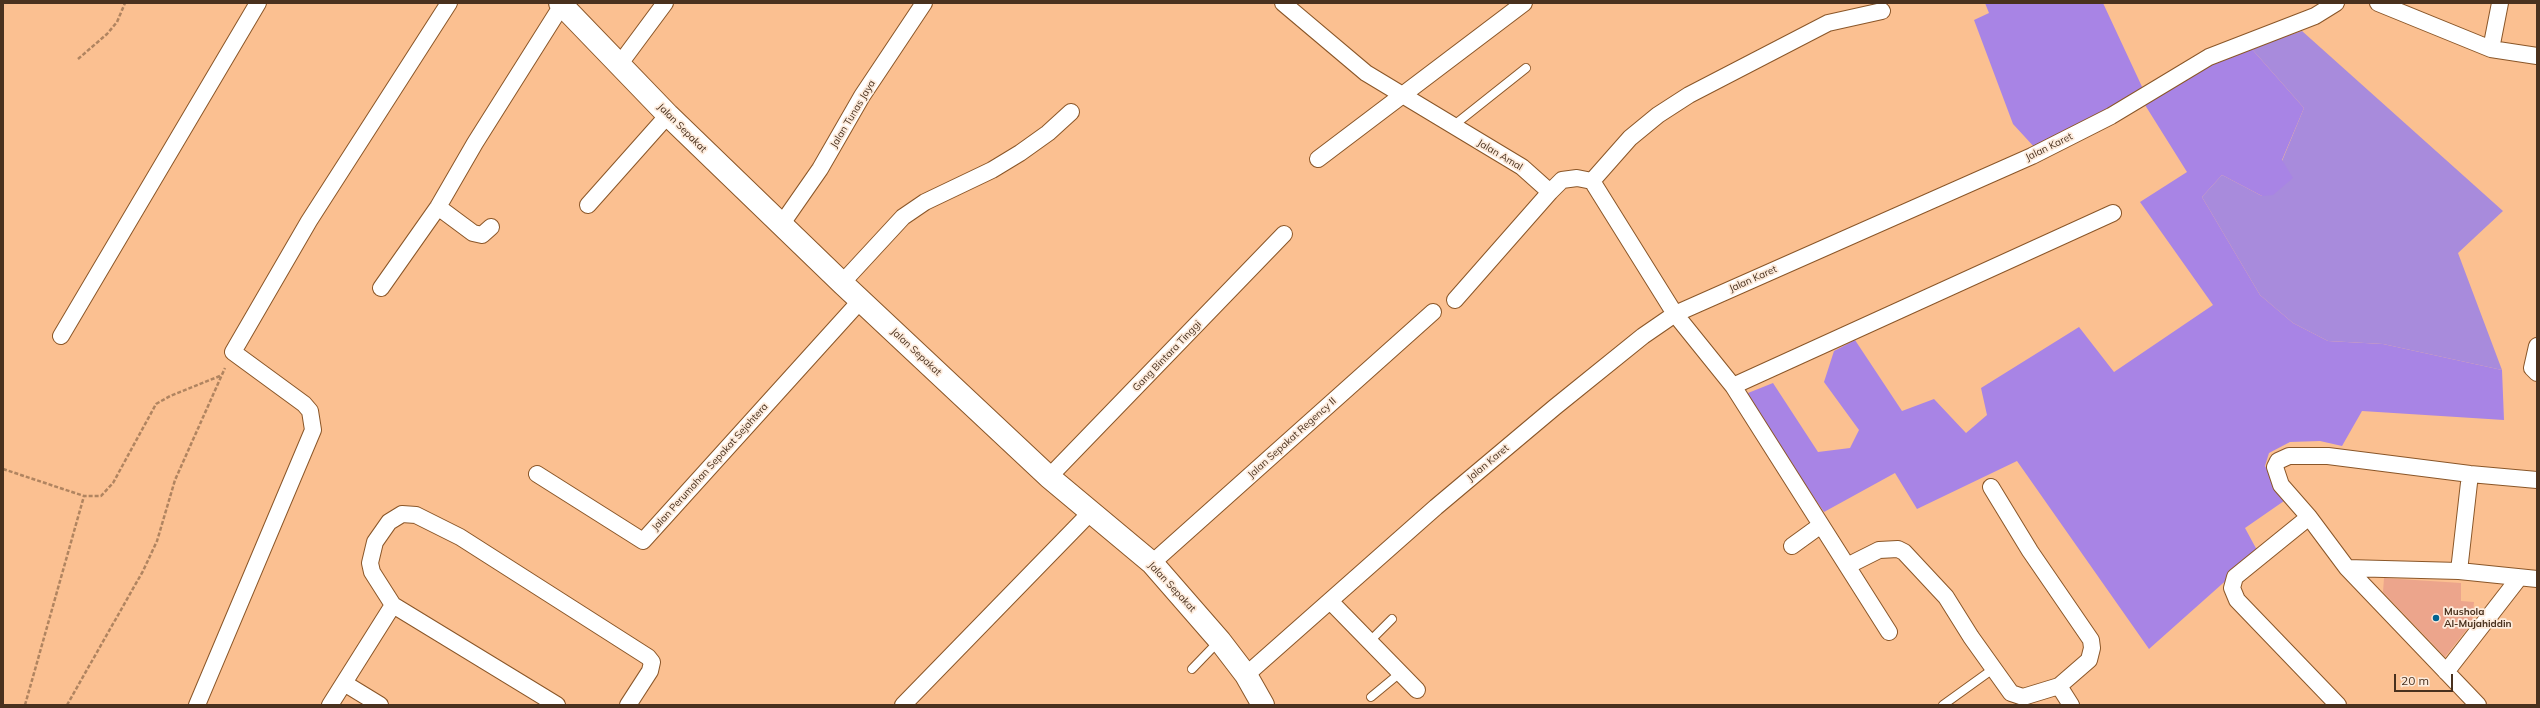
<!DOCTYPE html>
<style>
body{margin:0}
#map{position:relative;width:2540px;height:708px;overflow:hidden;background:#fbc091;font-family:Mulish,sans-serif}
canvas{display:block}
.frame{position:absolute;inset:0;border:4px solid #49311e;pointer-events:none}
.scale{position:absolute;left:2394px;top:674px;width:59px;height:18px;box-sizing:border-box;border:2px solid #49311e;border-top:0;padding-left:5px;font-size:12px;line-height:14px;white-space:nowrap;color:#49311e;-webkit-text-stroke:3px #fdebdc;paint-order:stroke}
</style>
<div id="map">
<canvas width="2540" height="708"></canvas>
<div class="frame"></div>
<div class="scale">20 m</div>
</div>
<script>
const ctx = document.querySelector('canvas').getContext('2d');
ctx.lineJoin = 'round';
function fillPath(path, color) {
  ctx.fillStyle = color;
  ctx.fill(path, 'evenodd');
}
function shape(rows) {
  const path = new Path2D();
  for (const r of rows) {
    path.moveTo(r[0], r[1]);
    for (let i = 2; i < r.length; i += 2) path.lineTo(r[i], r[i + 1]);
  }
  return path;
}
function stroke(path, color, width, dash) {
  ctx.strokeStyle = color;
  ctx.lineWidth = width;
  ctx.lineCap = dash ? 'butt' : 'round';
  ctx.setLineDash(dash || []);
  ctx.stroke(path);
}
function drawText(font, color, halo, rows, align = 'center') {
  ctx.font = font + ' Mulish,sans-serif';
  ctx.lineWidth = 3.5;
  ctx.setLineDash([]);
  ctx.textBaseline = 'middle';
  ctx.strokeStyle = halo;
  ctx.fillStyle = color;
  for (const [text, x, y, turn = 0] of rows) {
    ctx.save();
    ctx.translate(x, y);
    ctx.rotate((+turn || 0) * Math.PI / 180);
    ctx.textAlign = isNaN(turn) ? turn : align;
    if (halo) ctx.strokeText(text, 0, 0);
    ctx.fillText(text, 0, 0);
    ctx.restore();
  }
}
fillPath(shape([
 [2302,31,2503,211,2458,253,2502,370,2383,344,2328,341,2293,323,2260,295,2202,197,2222,175,2262,196,2282,161,2304,108,2251,48]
]), '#a88bdc');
fillPath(shape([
 [1985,3,2103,3,2144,91,2036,149,2013,124,1974,20,1989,13],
 [2251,48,2304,108,2282,160,2293,178,2273,195,2262,196,2222,175,2202,197,2260,295,2293,323,2328,341,2383,344,2502,370,2504,420,2362,411,2342,446,2320,441,2290,442,2269,453,2265,466,2284,501,2245,528,2258,552,2149,649,2017,461,1917,509,1895,473,1824,512,1743,395,1773,383,1818,452,1850,448,1859,430,1824,382,1834,351,1855,340,1902,411,1934,399,1966,433,1987,415,1981,388,2079,327,2114,372,2213,305,2140,202,2187,172,2145,105,2179,81,2225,57]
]), '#a884e5');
fillPath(shape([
 [2384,578,2461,583,2461,601,2474,602,2472,623,2445,657,2383,592]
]), '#eca58c');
const lane = shape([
 [1453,126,1526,68],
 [1370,641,1392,619],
 [1192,669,1219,641],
 [1371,697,1400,673],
 [1943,705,1993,669]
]);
const street = shape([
 [1283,3,1366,73,1522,167,1550,192,1562,180,1577,178,1592,181,1675,314,1733,386,1889,632],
 [2378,3,2491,49,2537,56],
 [2491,49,2500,3],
 [619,65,665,3],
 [1318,159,1524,3],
 [1592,181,1630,138,1658,115,1689,95,1828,23,1882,11],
 [588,205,668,115],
 [438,207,473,233,482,235,491,227],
 [781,225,820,169,862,96,924,3],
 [842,283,903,217,925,202,992,170,1020,153,1048,133,1071,112],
 [381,288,438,207,475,143,562,5],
 [1455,300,1550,192],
 [61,336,258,3],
 [2537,346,2532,368,2537,373],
 [1733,386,2113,213],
 [537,474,643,541,861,300],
 [1049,477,1284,234],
 [1991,487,2030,551,2091,640,2092,648,2089,660,2059,686,2071,705],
 [2309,517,2235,577,2232,588,2237,600,2338,705],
 [1792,546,1821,525],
 [1152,563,1433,312],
 [1847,566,1879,550,1898,549,1904,552,1946,597,1971,637,2011,693,2023,697,2059,686],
 [2347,568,2459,571,2537,579],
 [2459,571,2470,474],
 [1330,601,1417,690],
 [2446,672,2519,578],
 [1246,675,1436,507,1555,407,1643,336,1675,314,2032,156,2111,116,2209,57,2315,16,2336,3],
 [344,683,380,705],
 [197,705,313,430,310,411,304,404,233,352,309,221,449,3],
 [330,705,393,605],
 [557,705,393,605,372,572,370,563,375,542,389,522,402,514,416,515,460,537,648,657,652,662,650,671,628,705],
 [903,705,1090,513],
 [2478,705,2347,568,2309,517,2281,485,2275,467,2278,461,2289,456,2328,456,2470,474,2537,480]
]);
const secondary = shape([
 [560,3,668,115,842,283,1049,477,1152,563,1220,641,1246,675,1263,705]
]);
stroke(lane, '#8a5628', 10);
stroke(street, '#8a5628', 18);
stroke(secondary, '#8a5628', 24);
stroke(shape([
 [78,59,107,34,117,22,125,3],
 [3,469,84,496,101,496,113,483,156,404,170,396,220,376],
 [25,705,84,496],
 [67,705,143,571,157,541,175,480,225,368]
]), '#b08460', 2.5, [4, 2]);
stroke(lane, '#fff', 8);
stroke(street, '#fff', 16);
stroke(secondary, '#fff', 22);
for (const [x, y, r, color] of [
 [2436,618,4,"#006291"]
]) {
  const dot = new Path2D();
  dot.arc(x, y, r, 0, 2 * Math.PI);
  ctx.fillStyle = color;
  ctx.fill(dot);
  stroke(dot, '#fdebdc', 1.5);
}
drawText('10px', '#49311e', '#fdebdc', [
 ["Jalan Tunas Jaya",853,114,-59],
 ["Jalan Sepakat",682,128,45],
 ["Jalan Karet",2049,147,-26],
 ["Jalan Amal",1500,155,31],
 ["Jalan Karet",1753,279,-24],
 ["Jalan Sepakat",916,352,43],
 ["Gang Bintara Tinggi",1167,356,-46],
 ["Jalan Sepakat Regency II",1292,438,-42],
 ["Jalan Karet",1488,463,-40],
 ["Jalan Perumahan Sepakat Sejahtera",710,467,-48],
 ["Jalan Sepakat",1172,587,47]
]);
drawText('bold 10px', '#49311e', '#fdebdc', [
 ["Mushola",2444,612],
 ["Al-Mujahiddin",2444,624]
], 'left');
</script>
